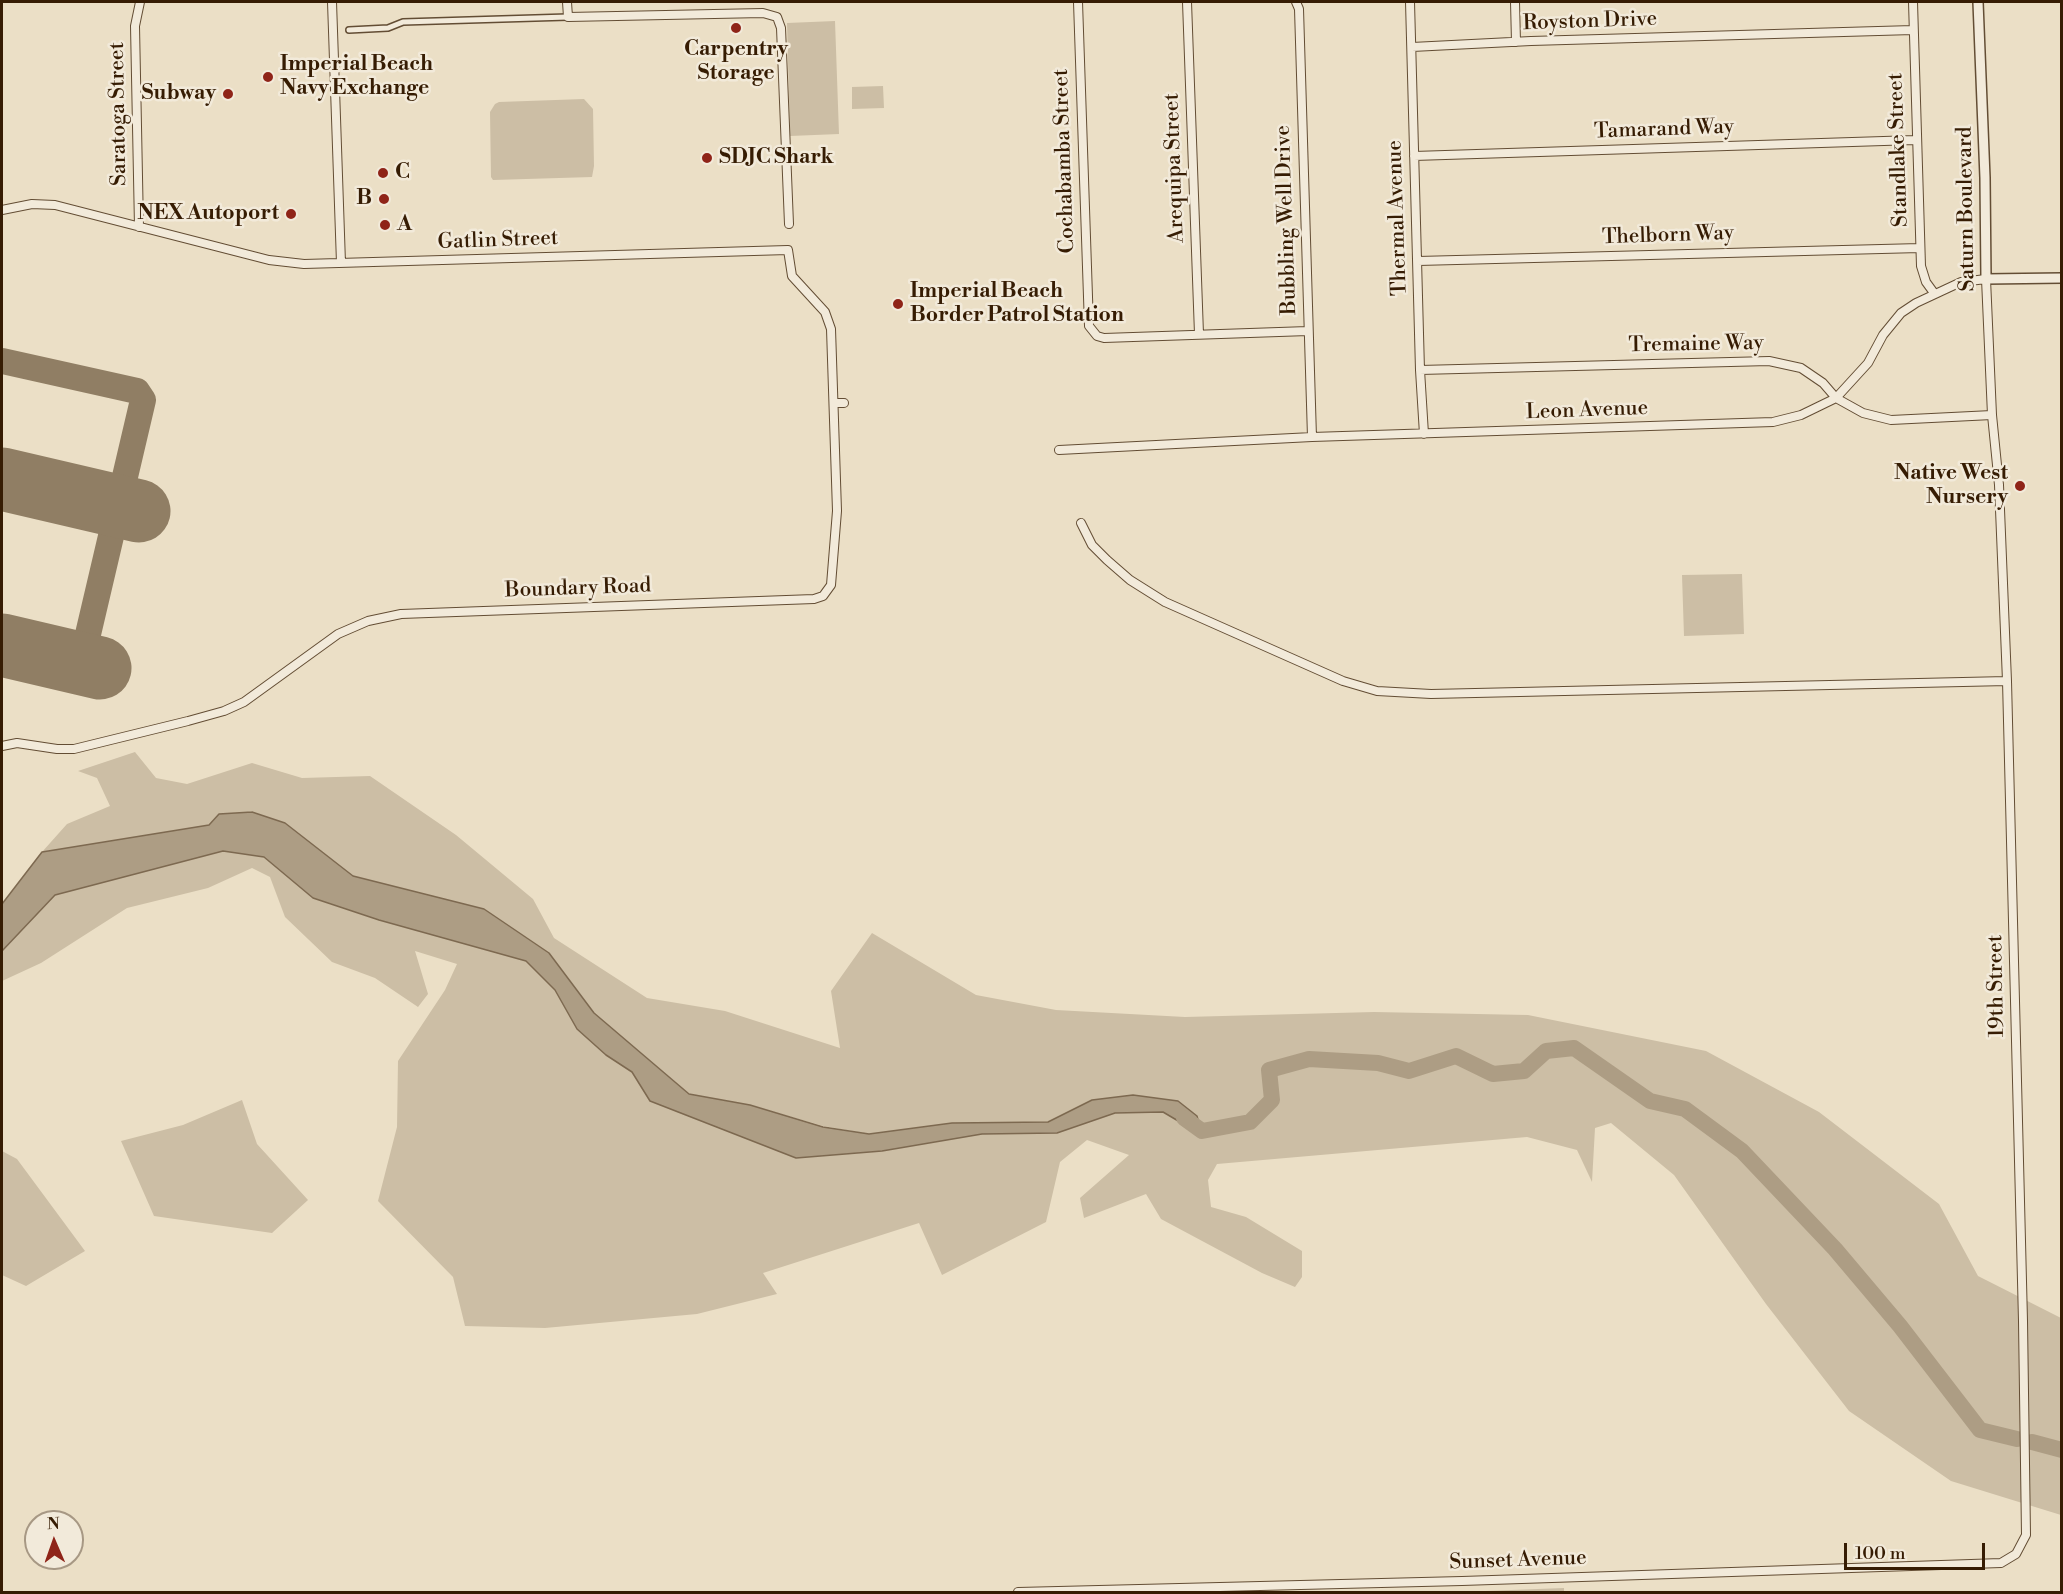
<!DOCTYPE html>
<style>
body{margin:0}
#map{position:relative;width:2063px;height:1594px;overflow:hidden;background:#ebdfc6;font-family:"Libre Bodoni",serif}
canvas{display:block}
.frame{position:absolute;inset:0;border:3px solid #361c03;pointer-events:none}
.north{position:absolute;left:24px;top:1510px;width:60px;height:60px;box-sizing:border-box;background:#f2eada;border:2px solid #a79884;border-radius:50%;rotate:358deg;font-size:16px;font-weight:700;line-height:24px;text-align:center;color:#361c03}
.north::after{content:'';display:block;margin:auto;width:21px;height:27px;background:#8f2418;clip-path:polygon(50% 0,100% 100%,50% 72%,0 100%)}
.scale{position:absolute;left:1844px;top:1543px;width:141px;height:27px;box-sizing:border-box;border:3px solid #361c03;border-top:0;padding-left:8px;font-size:18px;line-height:21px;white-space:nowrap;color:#361c03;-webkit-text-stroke:4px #f2eada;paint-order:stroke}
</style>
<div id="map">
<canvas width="2063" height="1594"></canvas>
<div class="frame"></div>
<div class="north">N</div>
<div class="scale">100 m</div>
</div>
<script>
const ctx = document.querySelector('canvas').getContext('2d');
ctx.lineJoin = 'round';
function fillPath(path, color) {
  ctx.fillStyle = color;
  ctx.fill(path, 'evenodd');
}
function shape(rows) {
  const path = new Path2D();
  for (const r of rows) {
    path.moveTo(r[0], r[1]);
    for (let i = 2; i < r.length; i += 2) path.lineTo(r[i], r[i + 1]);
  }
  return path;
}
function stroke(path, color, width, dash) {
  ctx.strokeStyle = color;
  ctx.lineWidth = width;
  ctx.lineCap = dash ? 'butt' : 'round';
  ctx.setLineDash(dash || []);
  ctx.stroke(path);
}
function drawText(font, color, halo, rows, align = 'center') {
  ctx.font = font + ' "Libre Bodoni",serif';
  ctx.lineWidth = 5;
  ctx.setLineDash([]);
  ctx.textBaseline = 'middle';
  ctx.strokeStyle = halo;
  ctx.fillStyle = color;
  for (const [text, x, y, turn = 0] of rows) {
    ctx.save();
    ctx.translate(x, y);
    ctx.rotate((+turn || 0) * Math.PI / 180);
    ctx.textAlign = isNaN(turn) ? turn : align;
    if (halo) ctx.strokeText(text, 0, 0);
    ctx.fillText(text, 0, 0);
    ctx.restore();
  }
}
fillPath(shape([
 [835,21,839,134,790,136,787,23],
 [883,86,884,108,852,109,852,87],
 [584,99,593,109,594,166,592,177,493,180,491,177,490,112,495,104,499,102],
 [1742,574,1744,634,1684,636,1682,575],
 [135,752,156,778,187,784,252,763,302,778,370,776,456,835,533,899,554,938,647,998,725,1011,840,1048,831,991,872,933,976,995,1056,1010,1185,1017,1374,1012,1528,1015,1706,1051,1819,1112,1939,1204,1978,1276,2061,1318,2061,1515,1951,1481,1849,1411,1766,1304,1674,1175,1611,1123,1595,1128,1592,1182,1577,1150,1527,1137,1217,1164,1208,1180,1211,1207,1246,1217,1302,1251,1302,1277,1295,1287,1262,1273,1161,1219,1146,1194,1084,1218,1080,1198,1129,1155,1087,1140,1060,1162,1046,1222,942,1275,919,1223,763,1273,777,1294,697,1314,545,1328,465,1326,453,1277,378,1201,397,1127,398,1061,445,990,457,964,415,951,428,994,418,1007,375,978,332,962,285,917,270,877,252,868,208,888,127,908,41,963,2,981,2,951,55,895,223,851,264,857,313,898,379,920,526,961,555,990,577,1029,606,1055,632,1072,650,1101,796,1158,883,1151,982,1134,1057,1133,1115,1113,1163,1112,1202,1135,1197,1116,1092,1100,1048,1122,952,1123,869,1134,823,1126,750,1105,689,1094,594,1013,549,953,484,909,353,876,285,823,219,814,209,825,42,852,67,824,110,806,97,778,78,771],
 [242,1100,257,1144,308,1200,272,1233,154,1216,121,1141,183,1125],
 [2,1151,17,1159,85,1251,26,1286,2,1275],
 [1564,1588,1564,1592,1459,1592]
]), '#ccbea5');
const water = shape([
 [252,812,285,823,353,876,484,909,549,953,594,1013,689,1094,750,1105,823,1127,869,1134,952,1123,1048,1122,1092,1100,1133,1095,1178,1101,1197,1116,1202,1135,1163,1112,1115,1113,1057,1133,982,1134,882,1151,796,1158,650,1101,632,1072,606,1055,577,1029,555,990,526,961,379,920,313,898,264,857,223,851,55,895,2,951,2,904,42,852,209,825,219,814,252,812]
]);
fillPath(water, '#ad9d84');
stroke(water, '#7d6950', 1.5);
stroke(shape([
 [1184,1118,1202,1131,1250,1122,1272,1100,1269,1070,1309,1059,1378,1063,1409,1071,1456,1056,1493,1074,1524,1071,1546,1051,1574,1048,1650,1101,1685,1109,1742,1151,1835,1249,1900,1326,1980,1430,2017,1439],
 [2032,1442,2062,1450]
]), '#ad9d84', 16);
stroke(shape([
 [2,361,137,391,143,400,81,664]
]), '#907e64', 26);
stroke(shape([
 [2,479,139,511],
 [2,645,100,668]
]), '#907e64', 63);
const pedestrian = shape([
 [349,30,388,28,403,22,568,17]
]);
const minor = shape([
 [332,2,341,263],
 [567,2,568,17,763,13,777,17,781,28,789,224],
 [1078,2,1089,326,1097,336,1104,338,1308,331],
 [1187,2,1199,334],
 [1296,2,1299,9,1312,437],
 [1410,2,1420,370,1424,434],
 [1515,2,1516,42],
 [1913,2,1921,266,1926,282,1934,293],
 [1412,47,1531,41,1913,30],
 [1414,156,1915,140],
 [2,210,32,204,55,205,269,260,304,264,788,250,792,276,825,312,831,329,837,511,831,585,823,596,814,599,401,614,368,621,338,634,244,702,224,711,188,721,74,749,57,749,17,743,2,746],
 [139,227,135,26,140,2],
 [1418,261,1920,248],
 [1420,370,1769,361,1801,368,1823,383,1836,398,1863,413,1891,420,1992,415],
 [834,403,844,403],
 [1081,523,1092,545,1107,560,1130,580,1165,602,1343,681,1377,691,1431,694,2007,681],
 [1018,1592,1462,1581,2001,1563,2016,1554,2026,1535,2023,1321,2007,681,1999,485,1992,415,1986,279,1961,282,1916,303,1901,313,1883,335,1868,363,1836,398,1801,415,1773,422,1312,437,1059,450]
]);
const tertiary = shape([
 [1978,2,1985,178,1986,279,2062,278]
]);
stroke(pedestrian, '#634d34', 8);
stroke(minor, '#634d34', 10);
stroke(tertiary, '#634d34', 12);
stroke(pedestrian, '#f2eada', 5);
stroke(minor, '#f2eada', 8);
stroke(tertiary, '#f2eada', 9);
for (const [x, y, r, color] of [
 [736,28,6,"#8f2418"],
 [268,77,6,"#8f2418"],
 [228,94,6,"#8f2418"],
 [707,158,6,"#8f2418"],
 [383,173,6,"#8f2418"],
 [384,199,6,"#8f2418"],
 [291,214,6,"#8f2418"],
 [385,225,6,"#8f2418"],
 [898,304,6,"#8f2418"],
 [2020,486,6,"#8f2418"]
]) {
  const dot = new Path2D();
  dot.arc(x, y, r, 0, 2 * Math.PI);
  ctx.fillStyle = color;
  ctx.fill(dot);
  stroke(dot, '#f2eada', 2);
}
drawText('21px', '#361c03', '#f2eada', [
 ["Royston Drive",1590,22,-2],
 ["Saratoga Street",119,114,-91],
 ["Tamarand Way",1664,130,-2],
 ["Standlake Street",1899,150,-92],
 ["Cochabamba Street",1065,161,-92],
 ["Arequipa Street",1175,168,-92],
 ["Saturn Boulevard",1967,209,-91],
 ["Thermal Avenue",1398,218,-92],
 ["Bubbling Well Drive",1287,220,-92],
 ["Thelborn Way",1668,236,-2],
 ["Gatlin Street",498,241,-2],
 ["Tremaine Way",1696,345,-1],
 ["Leon Avenue",1587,411,-2],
 ["Boundary Road",578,589,-2],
 ["19th Street",1997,986,-91],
 ["Sunset Avenue",1518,1561,-2]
]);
drawText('bold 21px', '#361c03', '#f2eada', [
 ["Carpentry",736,50,"center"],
 ["Storage",736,74,"center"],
 ["Imperial Beach",280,65],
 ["Navy Exchange",280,89],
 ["Subway",216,94,"right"],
 ["SDJC Shark",719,158],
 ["C",395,173],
 ["B",372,199,"right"],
 ["NEX Autoport",279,214,"right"],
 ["A",397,225],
 ["Imperial Beach",910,292],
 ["Border Patrol Station",910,316],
 ["Native West",2008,474,"right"],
 ["Nursery",2008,498,"right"]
], 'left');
</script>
